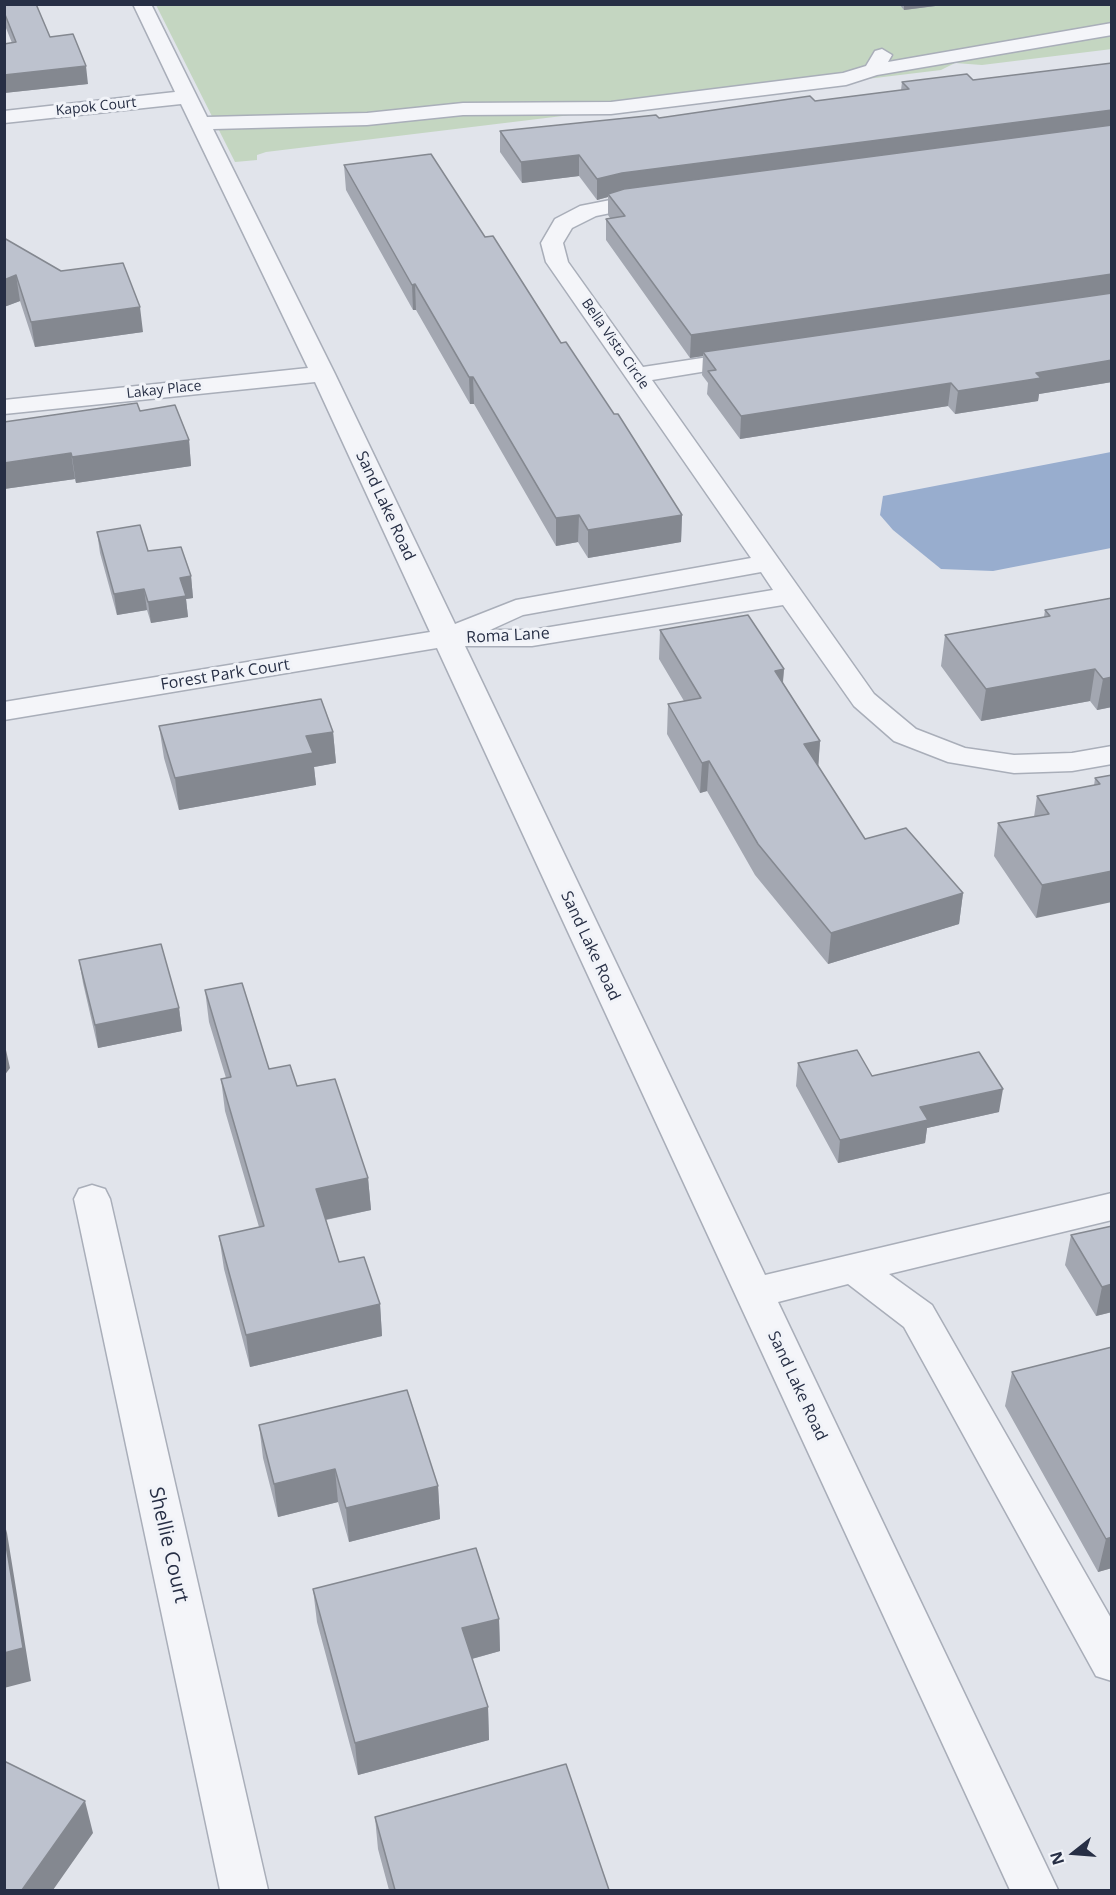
<!DOCTYPE html>
<style>
body{margin:0}
#map{position:relative;width:1116px;height:1895px;overflow:hidden;background:#e1e4eb;font-family:"Open Sans",sans-serif}
canvas{display:block}
.frame{position:absolute;inset:0;border:6px solid #272f45;pointer-events:none}
.north{position:absolute;left:1044px;top:1823px;width:60px;height:60px;-webkit-text-stroke:4px #f1f3f8;paint-order:stroke;rotate:253deg;font-size:16px;font-weight:700;line-height:24px;text-align:center;color:#272f45}
.north::after{content:'';display:block;margin:auto;width:21px;height:27px;background:#272f45;clip-path:polygon(50% 0,100% 100%,50% 72%,0 100%)}
</style>
<div id="map">
<canvas width="1116" height="1895"></canvas>
<div class="frame"></div>
<div class="north">N</div>
</div>
<script>
const ctx = document.querySelector('canvas').getContext('2d');
ctx.lineJoin = 'round';
function fillPath(path, color) {
  ctx.fillStyle = color;
  ctx.fill(path, 'evenodd');
}
function shape(rows) {
  const path = new Path2D();
  for (const r of rows) {
    path.moveTo(r[0], r[1]);
    for (let i = 2; i < r.length; i += 2) path.lineTo(r[i], r[i + 1]);
  }
  return path;
}
function stroke(path, color, width, dash) {
  ctx.strokeStyle = color;
  ctx.lineWidth = width;
  ctx.lineCap = dash ? 'butt' : 'round';
  ctx.setLineDash(dash || []);
  ctx.stroke(path);
}
function drawText(font, color, halo, rows, align = 'center') {
  ctx.font = font + ' "Open Sans",sans-serif';
  ctx.lineWidth = 6;
  ctx.setLineDash([]);
  ctx.textBaseline = 'middle';
  ctx.strokeStyle = halo;
  ctx.fillStyle = color;
  for (const [text, x, y, turn = 0] of rows) {
    ctx.save();
    ctx.translate(x, y);
    ctx.rotate((+turn || 0) * Math.PI / 180);
    ctx.textAlign = isNaN(turn) ? turn : align;
    if (halo) ctx.strokeText(text, 0, 0);
    ctx.fillText(text, 0, 0);
    ctx.restore();
  }
}
fillPath(shape([
 [1111,4,1112,49,982,65,955,63,941,70,266,152,257,155,257,160,235,162,156,5]
]), '#c4d6c1');
fillPath(shape([
 [1111,452,1111,548,993,571,941,569,893,530,880,515,883,496]
]), '#98adce');
const minor = shape([
 [133,4,151,4,207,117,367,113,463,103,611,102,843,73,866,66,875,51,882,49,892,55,888,62,1112,23,1112,35,877,75,846,85,611,114,463,115,367,125,213,129,335,374,455,624,516,600,751,558,546,262,541,243,555,219,580,206,651,192,659,193,662,198,659,203,596,216,572,228,563,243,568,262,643,367,748,351,756,353,760,358,756,363,652,380,874,694,916,729,965,748,1014,755,1072,753,1112,746,1112,764,1072,771,1014,773,948,762,894,741,854,706,783,605,532,646,465,646,765,1275,1112,1193,1112,1220,889,1274,932,1305,1112,1620,1112,1681,1096,1676,904,1327,848,1284,778,1302,1058,1890,1010,1890,437,648,4,720,4,702,430,632,315,382,4,414,4,400,308,368,181,104,4,123,4,111,175,92,133,4],
 [761,572,773,590,532,630,490,630,523,615,761,572],
 [92,1185,105,1189,110,1199,268,1890,220,1890,74,1199,79,1189,92,1185]
]);
stroke(minor, '#a9aeb9', 3);
fillPath(minor, '#f4f5f9');
fillPath(shape([
 [4,4,50,37,88,84,4,93,4,44,12,43,4,23],
 [899,4,951,4,904,10],
 [1112,63,1112,382,1039,394,1038,401,955,414,948,406,740,439,707,394,708,383,702,375,703,356,690,358,606,240,606,219,610,218,608,215,608,197,597,200,579,176,522,183,500,152,500,131,659,118,815,101,901,90,902,82,973,80],
 [344,165,485,237,561,343,682,515,681,542,588,558,578,542,556,546,474,404,470,404,416,310,413,310,346,190],
 [4,238,143,332,35,347,20,301,4,307],
 [140,411,189,440,191,466,76,483,75,479,4,489],
 [97,532,148,551,191,576,193,598,186,599,188,617,151,623,147,610,117,615,100,553],
 [1112,598,1112,707,1097,710,1090,701,981,721,941,666,945,635,1044,617,1045,610],
 [660,630,784,669,783,683,820,741,818,766,865,839,963,893,959,924,828,964,755,875,707,791,700,793,667,734,668,704,684,701,659,659],
 [159,726,333,732,336,763,314,767,316,785,179,810,164,758],
 [1112,775,1036,918,994,856,998,823,1034,817,1037,796,1094,786,1095,778],
 [79,960,179,1008,182,1031,98,1048,83,983],
 [205,990,269,1069,297,1086,368,1178,371,1210,326,1220,339,1262,380,1304,382,1336,250,1367,224,1269,219,1236,259,1227,225,1111,221,1079,226,1078,209,1022],
 [798,1063,872,1076,999,1112,927,1128,925,1143,838,1163,796,1086],
 [1112,1226,1112,1312,1096,1316,1065,1265,1071,1235],
 [1112,1347,1112,1568,1098,1572,1005,1406,1012,1372],
 [259,1425,438,1486,440,1519,349,1542,338,1502,278,1517,263,1458],
 [313,1589,499,1619,500,1651,472,1659,488,1707,489,1740,358,1775,317,1622],
 [375,1817,609,1890,389,1890,378,1849]
]), '#a3a7b1');
fillPath(shape([
 [904,4,951,4,904,10],
 [86,66,88,84,4,93,4,75],
 [1112,110,1112,130,608,194,608,197,597,200,597,179,622,173],
 [579,155,579,176,522,183,521,162],
 [1112,274,1112,296,703,352,703,356,690,358,691,335],
 [16,275,20,301,4,307,4,280],
 [415,284,416,310,413,310,412,285],
 [140,307,143,332,35,347,31,322],
 [1112,360,1112,382,1039,394,1038,401,955,414,958,391,1036,373],
 [469,377,473,377,474,404,470,404],
 [951,383,948,406,740,439,741,416],
 [189,440,191,466,76,483,72,457],
 [71,453,75,479,4,489,4,463],
 [579,515,578,542,556,546,556,518],
 [682,515,681,542,588,558,588,530],
 [191,576,193,598,186,599,188,617,151,623,148,602,180,578],
 [144,589,147,610,117,615,114,594],
 [784,669,781,699,775,671],
 [1095,669,1090,701,981,721,986,689],
 [1112,677,1112,707,1097,710,1103,679],
 [333,732,336,763,314,767,316,785,179,810,175,778,306,736],
 [820,741,818,771,804,744],
 [709,761,707,791,700,793,702,763],
 [1112,871,1112,902,1036,918,1042,885],
 [963,893,959,924,828,964,831,933],
 [179,1008,182,1031,98,1048,95,1025],
 [4,1041,10,1068,4,1076],
 [1003,1089,999,1112,927,1128,925,1143,838,1163,840,1140,920,1107],
 [368,1178,371,1210,319,1221,316,1189],
 [1112,1284,1112,1312,1096,1316,1102,1287],
 [380,1304,382,1336,250,1367,246,1335],
 [335,1469,338,1502,278,1517,274,1484],
 [438,1486,440,1519,349,1542,346,1508],
 [4,1522,7,1533,31,1681,4,1688],
 [1112,1537,1112,1568,1098,1572,1106,1539],
 [499,1619,500,1651,464,1661,462,1628],
 [488,1707,489,1740,358,1775,355,1743],
 [85,1801,93,1833,53,1890,22,1890]
]), '#848890');
const building = shape([
 [4,4,36,4,50,37,73,34,86,66,4,75,4,44,16,42,4,12,4,4],
 [1112,63,1112,110,622,173,597,179,579,155,521,162,500,131,656,115,659,118,810,96,815,101,909,89,902,82,967,74,973,80,1112,63],
 [1112,125,1112,274,691,335,606,219,625,216,608,194,624,189,1112,125],
 [431,154,485,237,493,236,561,343,566,342,614,414,618,414,682,515,588,530,579,515,556,518,473,377,469,377,415,284,412,285,344,165,431,154],
 [4,238,61,271,123,263,140,307,31,322,16,275,4,280,4,238],
 [1112,293,1112,360,1036,373,1041,378,958,391,951,383,741,416,708,371,716,370,703,352,1112,293],
 [137,403,140,411,175,405,189,440,72,457,71,453,4,463,4,422,137,403],
 [140,525,148,551,181,547,191,576,180,578,186,596,148,602,144,589,114,594,97,532,140,525],
 [1112,598,1112,677,1103,679,1095,669,986,689,945,635,1050,616,1045,610,1112,598],
 [748,615,784,669,775,671,820,741,804,744,865,839,906,828,963,893,831,933,758,844,709,761,702,763,668,704,701,698,660,630,748,615],
 [321,699,333,732,306,736,313,753,175,778,159,726,321,699],
 [1112,775,1112,871,1042,885,998,823,1049,814,1037,796,1100,784,1095,778,1112,775],
 [161,944,179,1008,95,1025,79,960,161,944],
 [242,983,269,1069,290,1065,297,1086,335,1079,368,1178,316,1189,339,1262,364,1257,380,1304,246,1335,219,1236,264,1226,221,1079,231,1077,205,990,242,983],
 [857,1050,872,1076,979,1052,1003,1089,920,1107,928,1120,840,1140,798,1063,857,1050],
 [1112,1226,1112,1284,1102,1287,1071,1235,1112,1226],
 [1112,1347,1112,1537,1106,1539,1012,1372,1112,1347],
 [407,1390,438,1486,346,1508,335,1469,274,1484,259,1425,407,1390],
 [4,1533,23,1648,4,1653,4,1533],
 [476,1548,499,1619,462,1628,488,1707,355,1743,313,1589,476,1548],
 [4,1761,85,1801,22,1890,4,1890,4,1761],
 [566,1764,609,1890,395,1890,375,1817,566,1764]
]);
fillPath(building, '#bdc2ce');
stroke(building, '#848890', 1.5);
drawText('14px', '#272f45', '#f1f3f8', [
 ["Kapok Court",96,107,-6],
 ["Bella Vista Circle",615,344,55],
 ["Lakay Place",164,390,-6]
]);
drawText('16px', '#272f45', '#f1f3f8', [
 ["Sand Lake Road",385,506,65],
 ["Roma Lane",508,636,-3],
 ["Forest Park Court",225,675,-9],
 ["Sand Lake Road",590,946,65],
 ["Sand Lake Road",797,1386,65]
]);
drawText('20px', '#272f45', '#f1f3f8', [
 ["Shellie Court",168,1545,77]
]);
</script>
